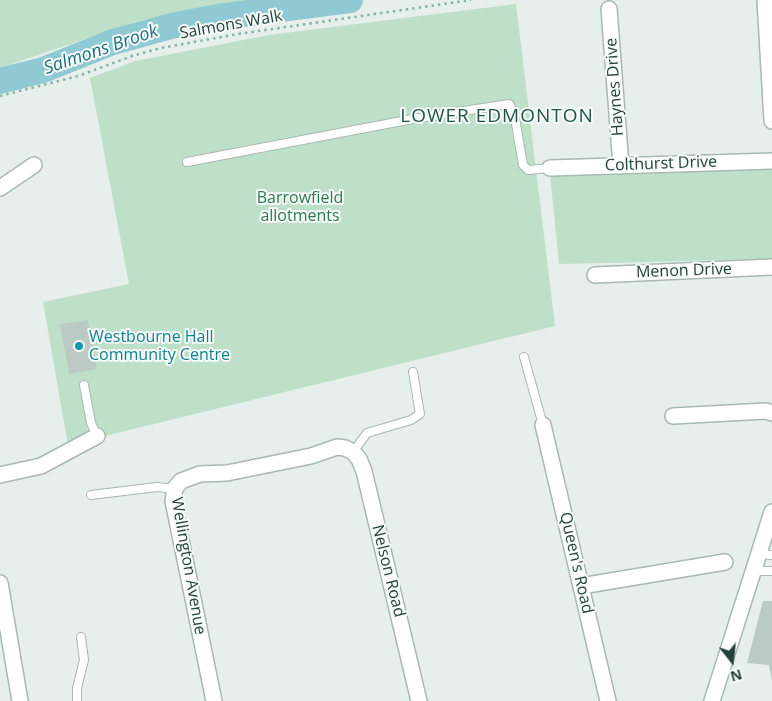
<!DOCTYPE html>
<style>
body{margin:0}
#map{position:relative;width:772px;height:701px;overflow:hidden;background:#e6efeb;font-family:"Open Sans",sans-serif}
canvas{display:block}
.north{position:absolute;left:707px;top:636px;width:50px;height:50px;-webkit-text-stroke:4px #f7fbf9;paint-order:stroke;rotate:164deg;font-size:14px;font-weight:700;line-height:20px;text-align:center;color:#24423a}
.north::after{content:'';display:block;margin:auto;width:18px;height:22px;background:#24423a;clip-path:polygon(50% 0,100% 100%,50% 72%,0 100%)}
</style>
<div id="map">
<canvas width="772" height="701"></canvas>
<div class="north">N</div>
</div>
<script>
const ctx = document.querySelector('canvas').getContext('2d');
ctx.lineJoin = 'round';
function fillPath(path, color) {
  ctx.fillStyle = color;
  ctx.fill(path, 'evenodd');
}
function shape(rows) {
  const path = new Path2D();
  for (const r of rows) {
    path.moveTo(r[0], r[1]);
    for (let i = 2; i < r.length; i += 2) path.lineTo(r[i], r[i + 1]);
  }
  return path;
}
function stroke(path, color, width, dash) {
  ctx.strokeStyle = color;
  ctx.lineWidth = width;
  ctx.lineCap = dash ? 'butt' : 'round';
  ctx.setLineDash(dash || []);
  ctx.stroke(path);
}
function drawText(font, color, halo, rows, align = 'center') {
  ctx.font = font + ' "Open Sans",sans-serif';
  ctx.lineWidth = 4;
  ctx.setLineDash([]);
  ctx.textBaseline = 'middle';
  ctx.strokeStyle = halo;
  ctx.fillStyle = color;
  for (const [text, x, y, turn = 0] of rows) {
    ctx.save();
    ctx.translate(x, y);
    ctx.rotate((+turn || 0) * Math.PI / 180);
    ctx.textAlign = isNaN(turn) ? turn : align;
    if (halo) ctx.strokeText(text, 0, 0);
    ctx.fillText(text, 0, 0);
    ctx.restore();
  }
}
fillPath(shape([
 [0,0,251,0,141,20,0,68],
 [516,4,555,326,68,445,43,302,129,284,90,78,135,61,269,35],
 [772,169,772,259,559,264,550,175]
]), '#bfe0c8');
stroke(shape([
 [0,81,43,70,113,42,171,26,218,17,350,0]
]), '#8ec9d4', 26);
fillPath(shape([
 [88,320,97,369,69,374,60,324],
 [763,601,772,601,772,681,769,665,747,663]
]), '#bbcac4');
const lane = shape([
 [187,162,418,118,509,104,514,112,523,165,528,170,550,168],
 [524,357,543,425],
 [84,385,91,423,97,436],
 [353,452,367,433,411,420,420,414,413,372],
 [91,495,157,487,175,489],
 [759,554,772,555],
 [754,571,772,571],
 [77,701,77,688,84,660,81,637]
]);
const street = shape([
 [765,0,772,121],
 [609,9,621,166],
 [550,168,772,161],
 [0,188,34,165],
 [595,275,772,267],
 [673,416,766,411,772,413],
 [543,425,608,701],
 [0,475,41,466,97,436],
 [0,583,20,701],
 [581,586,725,562],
 [214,701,173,501,175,488,181,481,200,474,227,473,311,456,337,447,345,448,353,452,359,459,364,471,419,701]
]);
const secondary = shape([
 [712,701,772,512]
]);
stroke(lane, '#a8b8b2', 10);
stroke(street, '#a8b8b2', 18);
stroke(secondary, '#a4bbb3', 18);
stroke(shape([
 [0,96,78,76,132,56,161,48,238,34,471,0]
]), '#86b3a5', 2.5, [2.5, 4]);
stroke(lane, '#fff', 8);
stroke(street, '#fff', 15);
stroke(secondary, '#fff', 15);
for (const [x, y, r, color] of [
 [79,346,5,"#0f9aa8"]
]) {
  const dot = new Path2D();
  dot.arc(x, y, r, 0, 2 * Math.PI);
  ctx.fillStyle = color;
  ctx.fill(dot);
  stroke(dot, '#f7fbf9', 2);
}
drawText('16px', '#24423a', '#f7fbf9', [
 ["Salmons Walk",231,25,-10],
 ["Haynes Drive",615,87,-94],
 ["Colthurst Drive",661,164,-2],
 ["Menon Drive",684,271,-2],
 ["Queen's Road",576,563,77],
 ["Wellington Avenue",188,566,80],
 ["Nelson Road",388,571,76]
]);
drawText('16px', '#2d7a4b', '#f7fbf9', [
 ["Barrowfield",300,198],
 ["allotments",300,216]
]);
drawText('16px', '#0d838f', '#f7fbf9', [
 ["Westbourne Hall",89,337],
 ["Community Centre",89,355]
], 'left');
drawText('italic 18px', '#1c6f80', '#f7fbf9', [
 ["Salmons Brook",101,50,-19]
]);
ctx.letterSpacing = '1px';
drawText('19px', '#1f5548', '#f7fbf9', [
 ["LOWER EDMONTON",497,117]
]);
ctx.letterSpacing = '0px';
</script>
